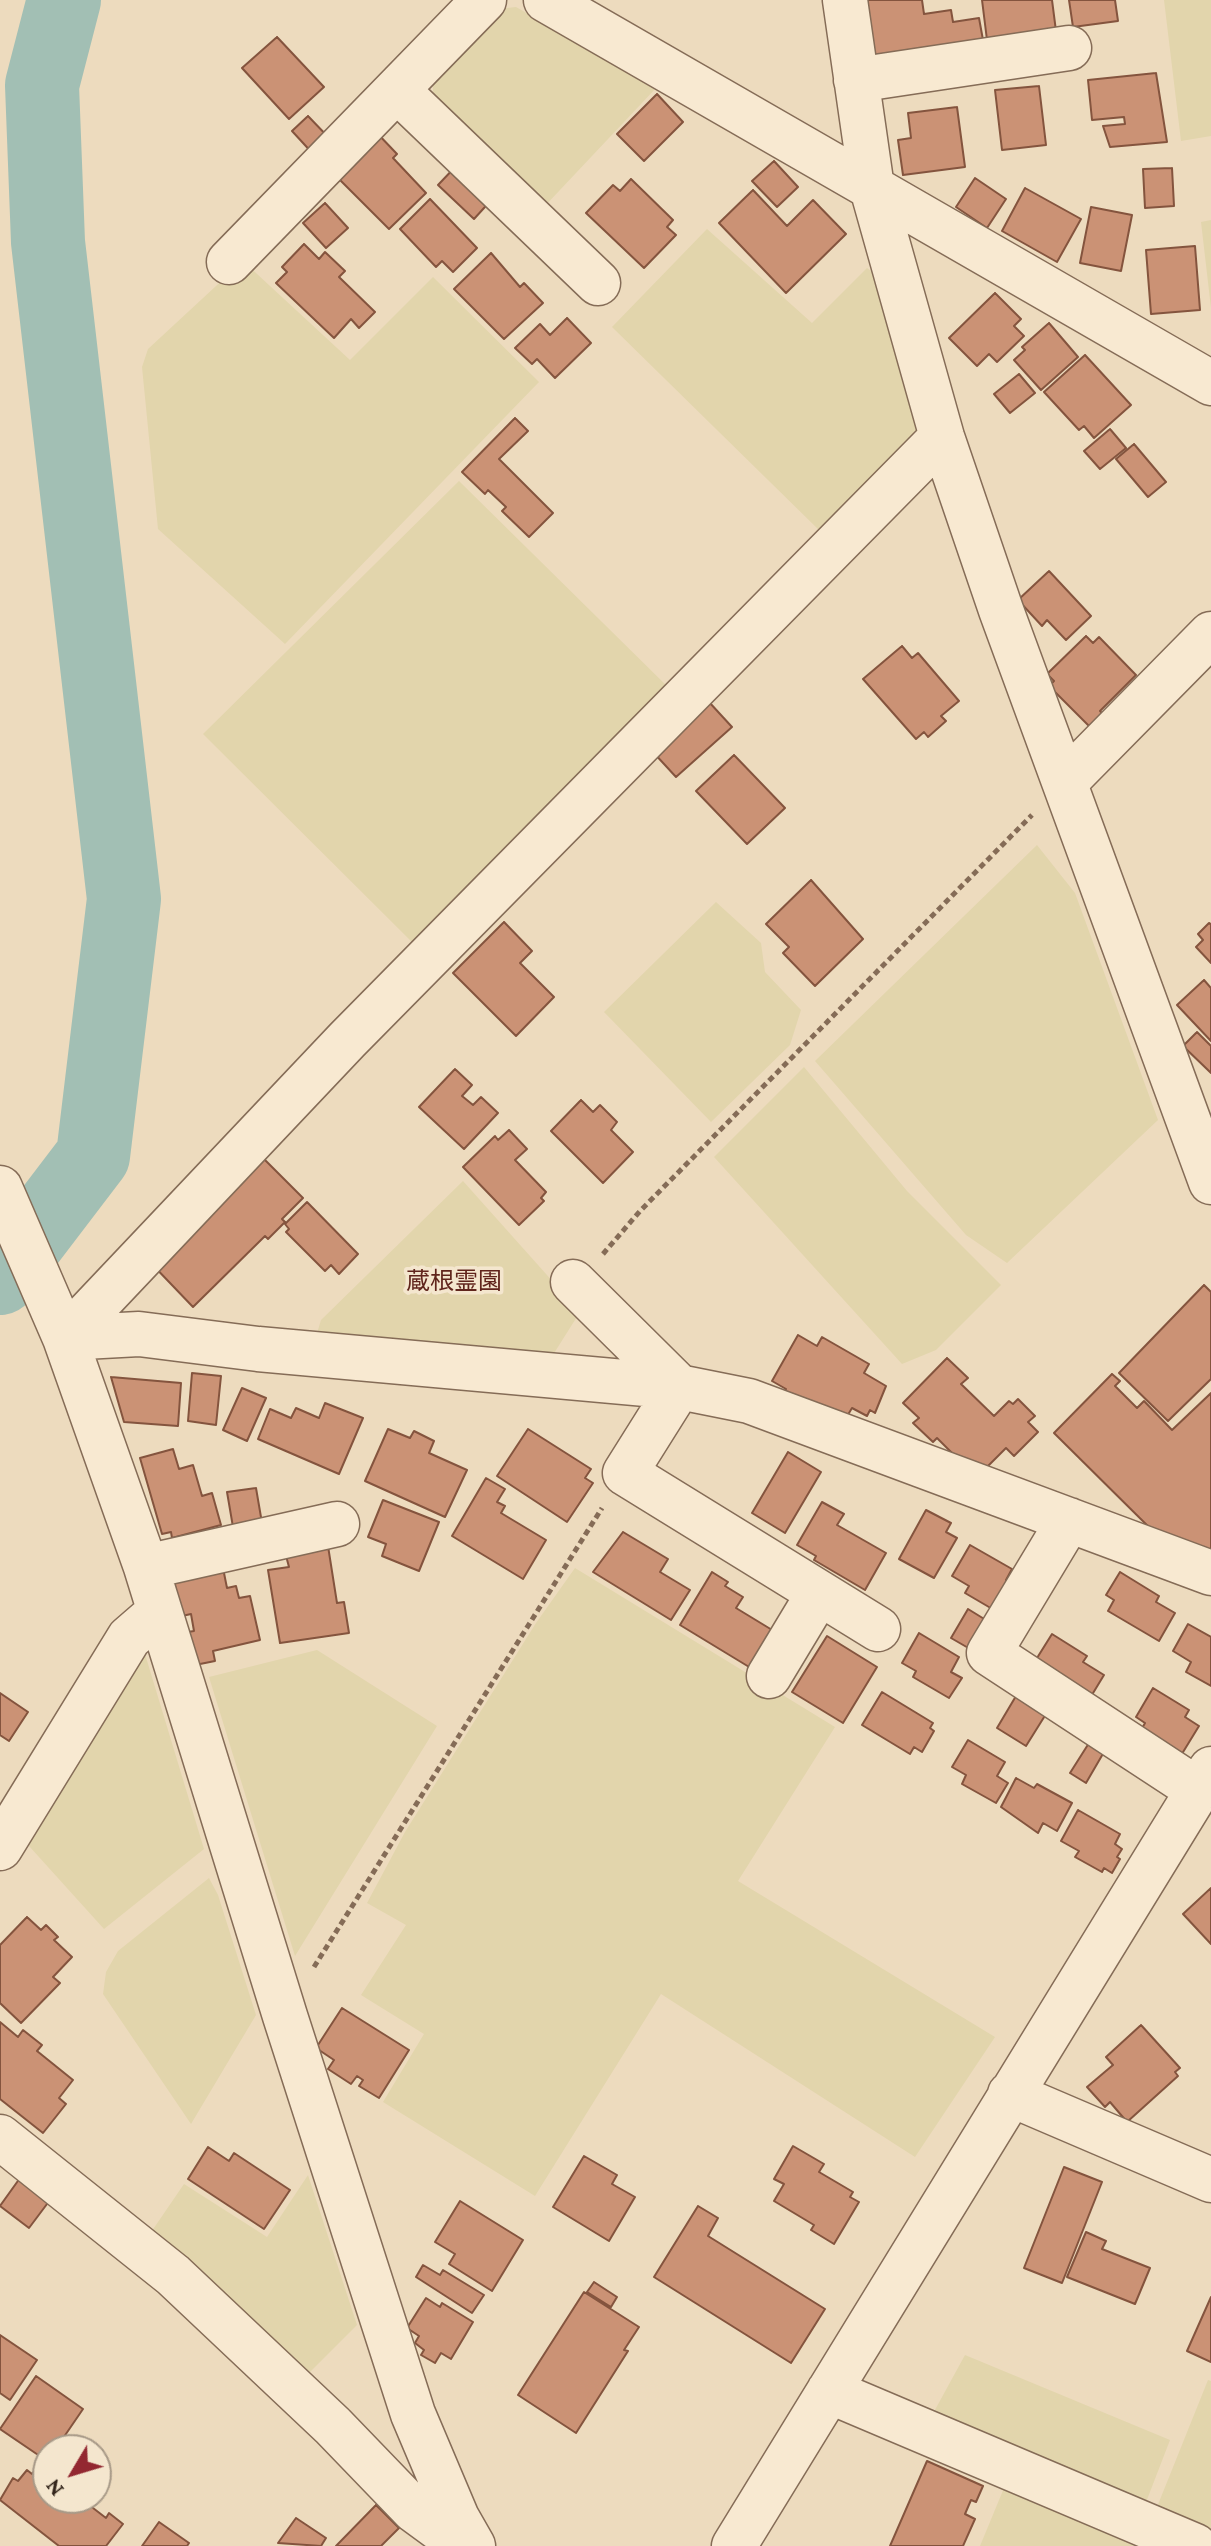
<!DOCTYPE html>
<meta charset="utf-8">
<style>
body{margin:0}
#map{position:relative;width:1211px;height:2546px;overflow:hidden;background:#eddbbe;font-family:"Crimson Pro",serif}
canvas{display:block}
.north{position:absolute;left:32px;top:2434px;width:80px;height:80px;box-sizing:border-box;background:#f4e6ce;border:2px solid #a79987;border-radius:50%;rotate:232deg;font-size:22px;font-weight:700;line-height:32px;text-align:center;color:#34261c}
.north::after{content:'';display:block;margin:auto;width:28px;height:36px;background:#932831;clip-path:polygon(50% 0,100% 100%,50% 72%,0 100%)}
</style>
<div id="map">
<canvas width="1211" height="2546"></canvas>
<div class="north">N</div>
</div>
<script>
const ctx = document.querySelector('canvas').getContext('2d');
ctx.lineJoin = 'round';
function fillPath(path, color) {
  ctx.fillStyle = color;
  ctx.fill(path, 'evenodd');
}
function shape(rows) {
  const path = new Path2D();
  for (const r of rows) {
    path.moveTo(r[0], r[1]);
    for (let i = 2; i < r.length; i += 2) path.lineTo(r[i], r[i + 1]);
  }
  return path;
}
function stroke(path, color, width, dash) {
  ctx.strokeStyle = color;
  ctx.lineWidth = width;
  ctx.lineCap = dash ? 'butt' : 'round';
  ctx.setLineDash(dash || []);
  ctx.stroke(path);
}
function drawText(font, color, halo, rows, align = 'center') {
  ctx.font = font + ' "Crimson Pro","Noto Sans JP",serif';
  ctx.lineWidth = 7;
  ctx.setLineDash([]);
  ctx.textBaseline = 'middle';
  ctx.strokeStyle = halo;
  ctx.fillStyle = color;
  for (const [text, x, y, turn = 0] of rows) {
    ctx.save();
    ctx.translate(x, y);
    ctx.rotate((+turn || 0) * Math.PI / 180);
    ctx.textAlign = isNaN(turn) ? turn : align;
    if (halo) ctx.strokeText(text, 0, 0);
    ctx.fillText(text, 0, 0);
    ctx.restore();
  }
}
fillPath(shape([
 [1164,0,1211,0,1211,136,1181,141],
 [516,7,657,87,543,208,433,101,433,79,498,9],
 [1211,220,1211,308,1201,222],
 [707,229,812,323,867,268,883,280,919,434,820,531,612,327],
 [243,261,350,360,433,277,539,382,285,644,158,529,142,367,148,349],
 [459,481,673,692,418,948,203,734],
 [1037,845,1075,893,1158,1120,1007,1263,966,1235,815,1061],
 [716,902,761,943,765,972,801,1010,790,1045,711,1122,604,1012],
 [804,1067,907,1191,1001,1285,936,1350,902,1364,714,1157],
 [463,1181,580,1312,551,1358,315,1340,321,1320],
 [575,1568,835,1727,738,1881,995,2037,915,2157,661,1994,535,2196,383,2102,424,2034,361,1995,406,1925,367,1903,405,1832,536,1623],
 [317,1650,437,1726,295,1956,209,1677],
 [145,1654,204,1849,104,1929,20,1836],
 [209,1878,218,1895,256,2015,191,2124,103,1994,106,1972,118,1951],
 [308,2175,357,2325,301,2381,145,2241,184,2184,267,2237],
 [965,2355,1170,2440,1143,2510,930,2419],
 [1208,2380,1211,2381,1211,2540,1153,2517],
 [1004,2488,1165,2546,980,2546]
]), '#e2d5ac');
stroke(shape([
 [0,1278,93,1156,124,899,48,242,42,85,64,0]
]), '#a2bfb4', 74);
const building = shape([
 [863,0,922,0,924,14,951,10,953,22,979,18,983,40,872,59,863,0],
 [982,0,1052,0,1056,31,987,40,982,0],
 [1069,0,1115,0,1118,21,1073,27,1069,0],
 [277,37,324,87,289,119,242,68,277,37],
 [1156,73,1167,142,1110,147,1103,126,1125,124,1124,117,1092,120,1088,80,1156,73],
 [1039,86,1046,145,1002,150,995,90,1039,86],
 [657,94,683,122,644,161,617,134,657,94],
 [957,107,965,167,903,175,898,140,911,138,908,113,957,107],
 [308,116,331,140,315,156,292,131,308,116],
 [376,132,397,154,393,158,426,193,389,229,337,177,376,132],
 [774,161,798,187,777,207,752,181,774,161],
 [458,164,494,197,474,219,438,185,458,164],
 [1172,168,1174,206,1145,208,1143,169,1172,168],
 [975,178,1006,199,987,228,956,207,975,178],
 [631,179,673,220,667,227,676,235,644,268,586,213,613,185,620,191,631,179],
 [1025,188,1081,219,1057,262,1002,231,1025,188],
 [753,190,787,226,813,200,846,234,786,293,719,223,753,190],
 [430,199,477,248,453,272,442,261,436,267,400,229,430,199],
 [325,203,348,228,326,248,303,223,325,203],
 [1091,207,1132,215,1121,271,1080,263,1091,207],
 [304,244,319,259,325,252,345,271,339,277,375,312,359,328,351,319,334,338,276,283,287,272,282,267,304,244],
 [1195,246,1200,310,1151,314,1146,250,1195,246],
 [491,253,520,287,524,283,543,303,504,339,454,289,491,253],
 [995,293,1021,319,1014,326,1024,336,997,362,989,354,977,366,949,338,995,293],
 [567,318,591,343,555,378,537,359,532,364,515,348,540,324,550,335,567,318],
 [1049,323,1078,357,1041,390,1014,360,1025,350,1022,347,1049,323],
 [1085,355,1131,405,1094,438,1084,426,1079,430,1044,392,1085,355],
 [1019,374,1035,393,1010,413,994,394,1019,374],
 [515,418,528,431,499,459,553,513,529,537,502,511,506,507,488,490,485,494,462,472,515,418],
 [1110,429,1126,448,1100,469,1084,451,1110,429],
 [1134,444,1166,482,1148,497,1116,459,1134,444],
 [1049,571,1091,616,1066,640,1047,620,1042,626,1018,600,1049,571],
 [1086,636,1093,643,1099,637,1136,675,1100,711,1104,715,1091,728,1049,686,1054,681,1047,674,1086,636],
 [902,646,912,658,918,653,959,701,941,716,946,721,928,737,924,732,916,739,863,679,902,646],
 [709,702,732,727,676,777,653,752,709,702],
 [734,755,785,808,747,844,696,791,734,755],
 [811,880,863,939,815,986,783,953,789,947,766,924,811,880],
 [504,922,532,951,520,963,554,997,516,1036,453,973,504,922],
 [1209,923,1211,924,1211,963,1196,947,1203,940,1198,934,1209,923],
 [1204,980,1211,988,1211,1041,1177,1005,1204,980],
 [1197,1032,1211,1046,1211,1073,1183,1046,1197,1032],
 [455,1069,472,1085,462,1096,473,1105,481,1097,498,1113,464,1149,419,1107,455,1069],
 [581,1100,593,1112,600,1105,617,1122,611,1130,633,1152,603,1183,551,1131,581,1100],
 [509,1130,527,1149,515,1160,546,1192,541,1198,544,1201,519,1225,463,1167,495,1136,498,1140,509,1130],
 [256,1151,303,1198,282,1219,285,1222,268,1239,265,1236,193,1307,148,1260,256,1151],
 [307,1202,358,1254,339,1274,331,1265,325,1271,286,1232,289,1229,285,1224,307,1202],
 [1204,1285,1211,1292,1211,1379,1168,1421,1119,1373,1204,1285],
 [798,1335,817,1346,822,1337,869,1364,864,1373,886,1386,875,1413,870,1410,867,1416,852,1408,846,1418,783,1394,786,1389,772,1381,798,1335],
 [947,1358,968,1378,961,1384,994,1416,1009,1401,1013,1404,1018,1399,1035,1416,1028,1422,1038,1432,1014,1456,1006,1448,982,1472,964,1465,937,1438,933,1442,913,1423,919,1418,903,1403,947,1358],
 [192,1373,221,1376,216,1425,188,1421,192,1373],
 [1112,1374,1120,1381,1115,1386,1137,1408,1144,1401,1172,1430,1211,1393,1211,1560,1166,1544,1054,1433,1112,1374],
 [111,1377,181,1383,178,1426,124,1422,111,1377],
 [242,1388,266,1398,247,1441,223,1430,242,1388],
 [325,1403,363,1418,339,1474,258,1439,270,1409,291,1418,296,1408,319,1418,325,1403],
 [388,1429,410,1438,414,1431,434,1441,429,1453,467,1470,445,1517,365,1481,388,1429],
 [528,1429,591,1469,585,1478,593,1483,567,1522,497,1476,528,1429],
 [173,1449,179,1469,193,1465,202,1496,212,1493,221,1525,172,1538,171,1532,162,1534,140,1458,173,1449],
 [788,1452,821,1472,785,1533,752,1513,788,1452],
 [486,1478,505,1489,497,1502,505,1506,501,1513,546,1540,523,1579,452,1536,486,1478],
 [256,1488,262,1523,233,1527,227,1492,256,1488],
 [383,1500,439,1522,419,1571,382,1556,386,1544,368,1537,383,1500],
 [822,1502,844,1514,837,1525,886,1553,865,1590,814,1560,816,1556,797,1545,822,1502],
 [926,1510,951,1523,946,1532,957,1538,934,1578,899,1559,926,1510],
 [623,1532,668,1559,660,1572,690,1590,671,1620,593,1572,623,1532],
 [970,1545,1012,1569,1006,1580,1016,1585,994,1610,965,1593,969,1586,952,1576,970,1545],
 [328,1546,337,1603,344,1602,349,1633,280,1643,268,1570,289,1567,285,1552,328,1546],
 [222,1563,227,1588,236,1586,239,1598,250,1596,260,1640,213,1651,215,1661,195,1665,188,1632,194,1631,191,1614,182,1616,172,1573,222,1563],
 [712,1572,728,1582,725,1586,743,1597,736,1608,782,1636,759,1673,680,1625,712,1572],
 [1120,1572,1159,1596,1156,1602,1175,1613,1159,1641,1108,1611,1114,1600,1106,1595,1120,1572],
 [968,1609,994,1625,977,1653,951,1638,968,1609],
 [1188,1624,1211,1637,1211,1686,1186,1672,1191,1662,1173,1651,1188,1624],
 [919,1633,959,1657,951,1672,962,1678,949,1698,913,1677,916,1671,902,1663,919,1633],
 [1052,1634,1087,1656,1083,1662,1104,1675,1087,1703,1040,1673,1045,1664,1037,1658,1052,1634],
 [827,1636,877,1667,843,1723,792,1692,827,1636],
 [1153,1688,1189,1710,1185,1717,1199,1726,1180,1757,1140,1732,1145,1723,1136,1717,1153,1688],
 [882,1692,933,1723,930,1728,934,1731,922,1752,914,1747,910,1754,862,1725,882,1692],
 [0,1693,28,1712,9,1741,0,1735,0,1693],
 [1016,1696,1046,1714,1026,1746,997,1728,1016,1696],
 [968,1740,1005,1762,997,1776,1008,1783,996,1803,962,1784,966,1775,952,1767,968,1740],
 [1089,1743,1104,1752,1086,1783,1070,1773,1089,1743],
 [1016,1778,1034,1788,1037,1784,1072,1803,1057,1831,1043,1823,1038,1833,1001,1807,1016,1778],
 [1078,1810,1120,1834,1115,1844,1122,1849,1117,1857,1120,1859,1112,1873,1104,1868,1102,1872,1075,1857,1079,1851,1061,1841,1078,1810],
 [1211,1888,1211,1944,1183,1914,1211,1888],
 [27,1917,41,1930,46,1925,58,1937,54,1940,72,1957,53,1977,60,1983,21,2023,0,2003,0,1945,27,1917],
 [342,2008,409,2050,379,2098,359,2086,363,2080,357,2076,351,2084,328,2069,334,2060,316,2048,342,2008],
 [0,2022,18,2037,23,2030,42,2045,37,2051,73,2080,59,2098,66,2104,43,2133,0,2099,0,2022],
 [1141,2025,1180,2068,1175,2072,1178,2076,1127,2122,1110,2102,1105,2107,1087,2087,1113,2065,1106,2057,1141,2025],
 [793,2146,824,2164,819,2172,853,2192,850,2197,859,2202,834,2244,811,2230,814,2225,774,2201,784,2184,774,2179,793,2146],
 [208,2147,229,2161,234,2153,290,2190,264,2229,188,2179,208,2147],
 [584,2156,617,2175,612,2184,635,2197,609,2241,553,2207,584,2156],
 [1064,2167,1102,2182,1062,2283,1024,2268,1064,2167],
 [20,2178,50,2200,29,2228,0,2206,20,2178],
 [460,2201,523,2240,492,2291,449,2264,455,2254,435,2242,460,2201],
 [698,2206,718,2218,708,2236,825,2309,791,2363,654,2277,698,2206],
 [1086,2232,1106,2241,1102,2249,1150,2268,1135,2304,1067,2277,1086,2232],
 [423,2265,440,2275,443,2270,484,2295,472,2313,416,2277,423,2265],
 [594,2282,617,2297,611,2307,587,2292,594,2282],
 [584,2292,639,2327,624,2350,628,2351,576,2433,518,2395,584,2292],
 [1211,2297,1211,2362,1187,2351,1211,2297],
 [426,2298,440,2307,442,2303,473,2322,451,2359,441,2353,435,2363,421,2355,424,2350,415,2343,419,2336,407,2328,426,2298],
 [0,2335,37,2360,10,2400,0,2393,0,2335],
 [36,2376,83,2409,55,2450,48,2450,47,2461,0,2429,36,2376],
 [927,2461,983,2486,976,2502,971,2500,965,2514,975,2519,963,2546,890,2546,927,2461],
 [38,2466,48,2474,48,2498,80,2498,106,2518,109,2513,123,2524,106,2546,59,2546,0,2500,13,2478,18,2481,27,2470,32,2474,38,2466],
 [376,2505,399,2528,381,2546,336,2546,376,2505],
 [296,2518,326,2538,321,2546,278,2543,296,2518],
 [159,2522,189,2543,187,2546,142,2546,159,2522]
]);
fillPath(building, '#cb9275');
stroke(building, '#84543e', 2);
const minor = shape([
 [546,0,1211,383],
 [845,0,872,188,942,437,1001,610,1211,1182],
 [856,80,1069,48],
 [397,90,598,283],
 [229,262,484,0],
 [1066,781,1211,634],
 [0,1188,65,1338,146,1567,285,2016,413,2414,457,2518,473,2546],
 [573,1282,679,1387,625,1473,878,1629],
 [65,1338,347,1040,942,437],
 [65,1338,139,1334,258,1349,679,1387,749,1401,1211,1573],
 [1069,1520,989,1653,1198,1790],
 [146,1567,337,1524],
 [769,1676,819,1593],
 [0,1848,129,1638,159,1612],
 [1010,2094,1211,2180],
 [0,2137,173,2275,333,2426,414,2510,463,2546],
 [829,2391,1195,2546],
 [734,2546,1211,1769]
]);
stroke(minor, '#856c57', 47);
stroke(shape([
 [603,1254,640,1211,1032,815],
 [314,1967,602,1508]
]), '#856c57', 5, [6, 4]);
stroke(minor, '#f8e9d1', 44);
drawText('24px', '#60251c', '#f4e6ce', [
 ["蔵根霊園",454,1282]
]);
</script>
